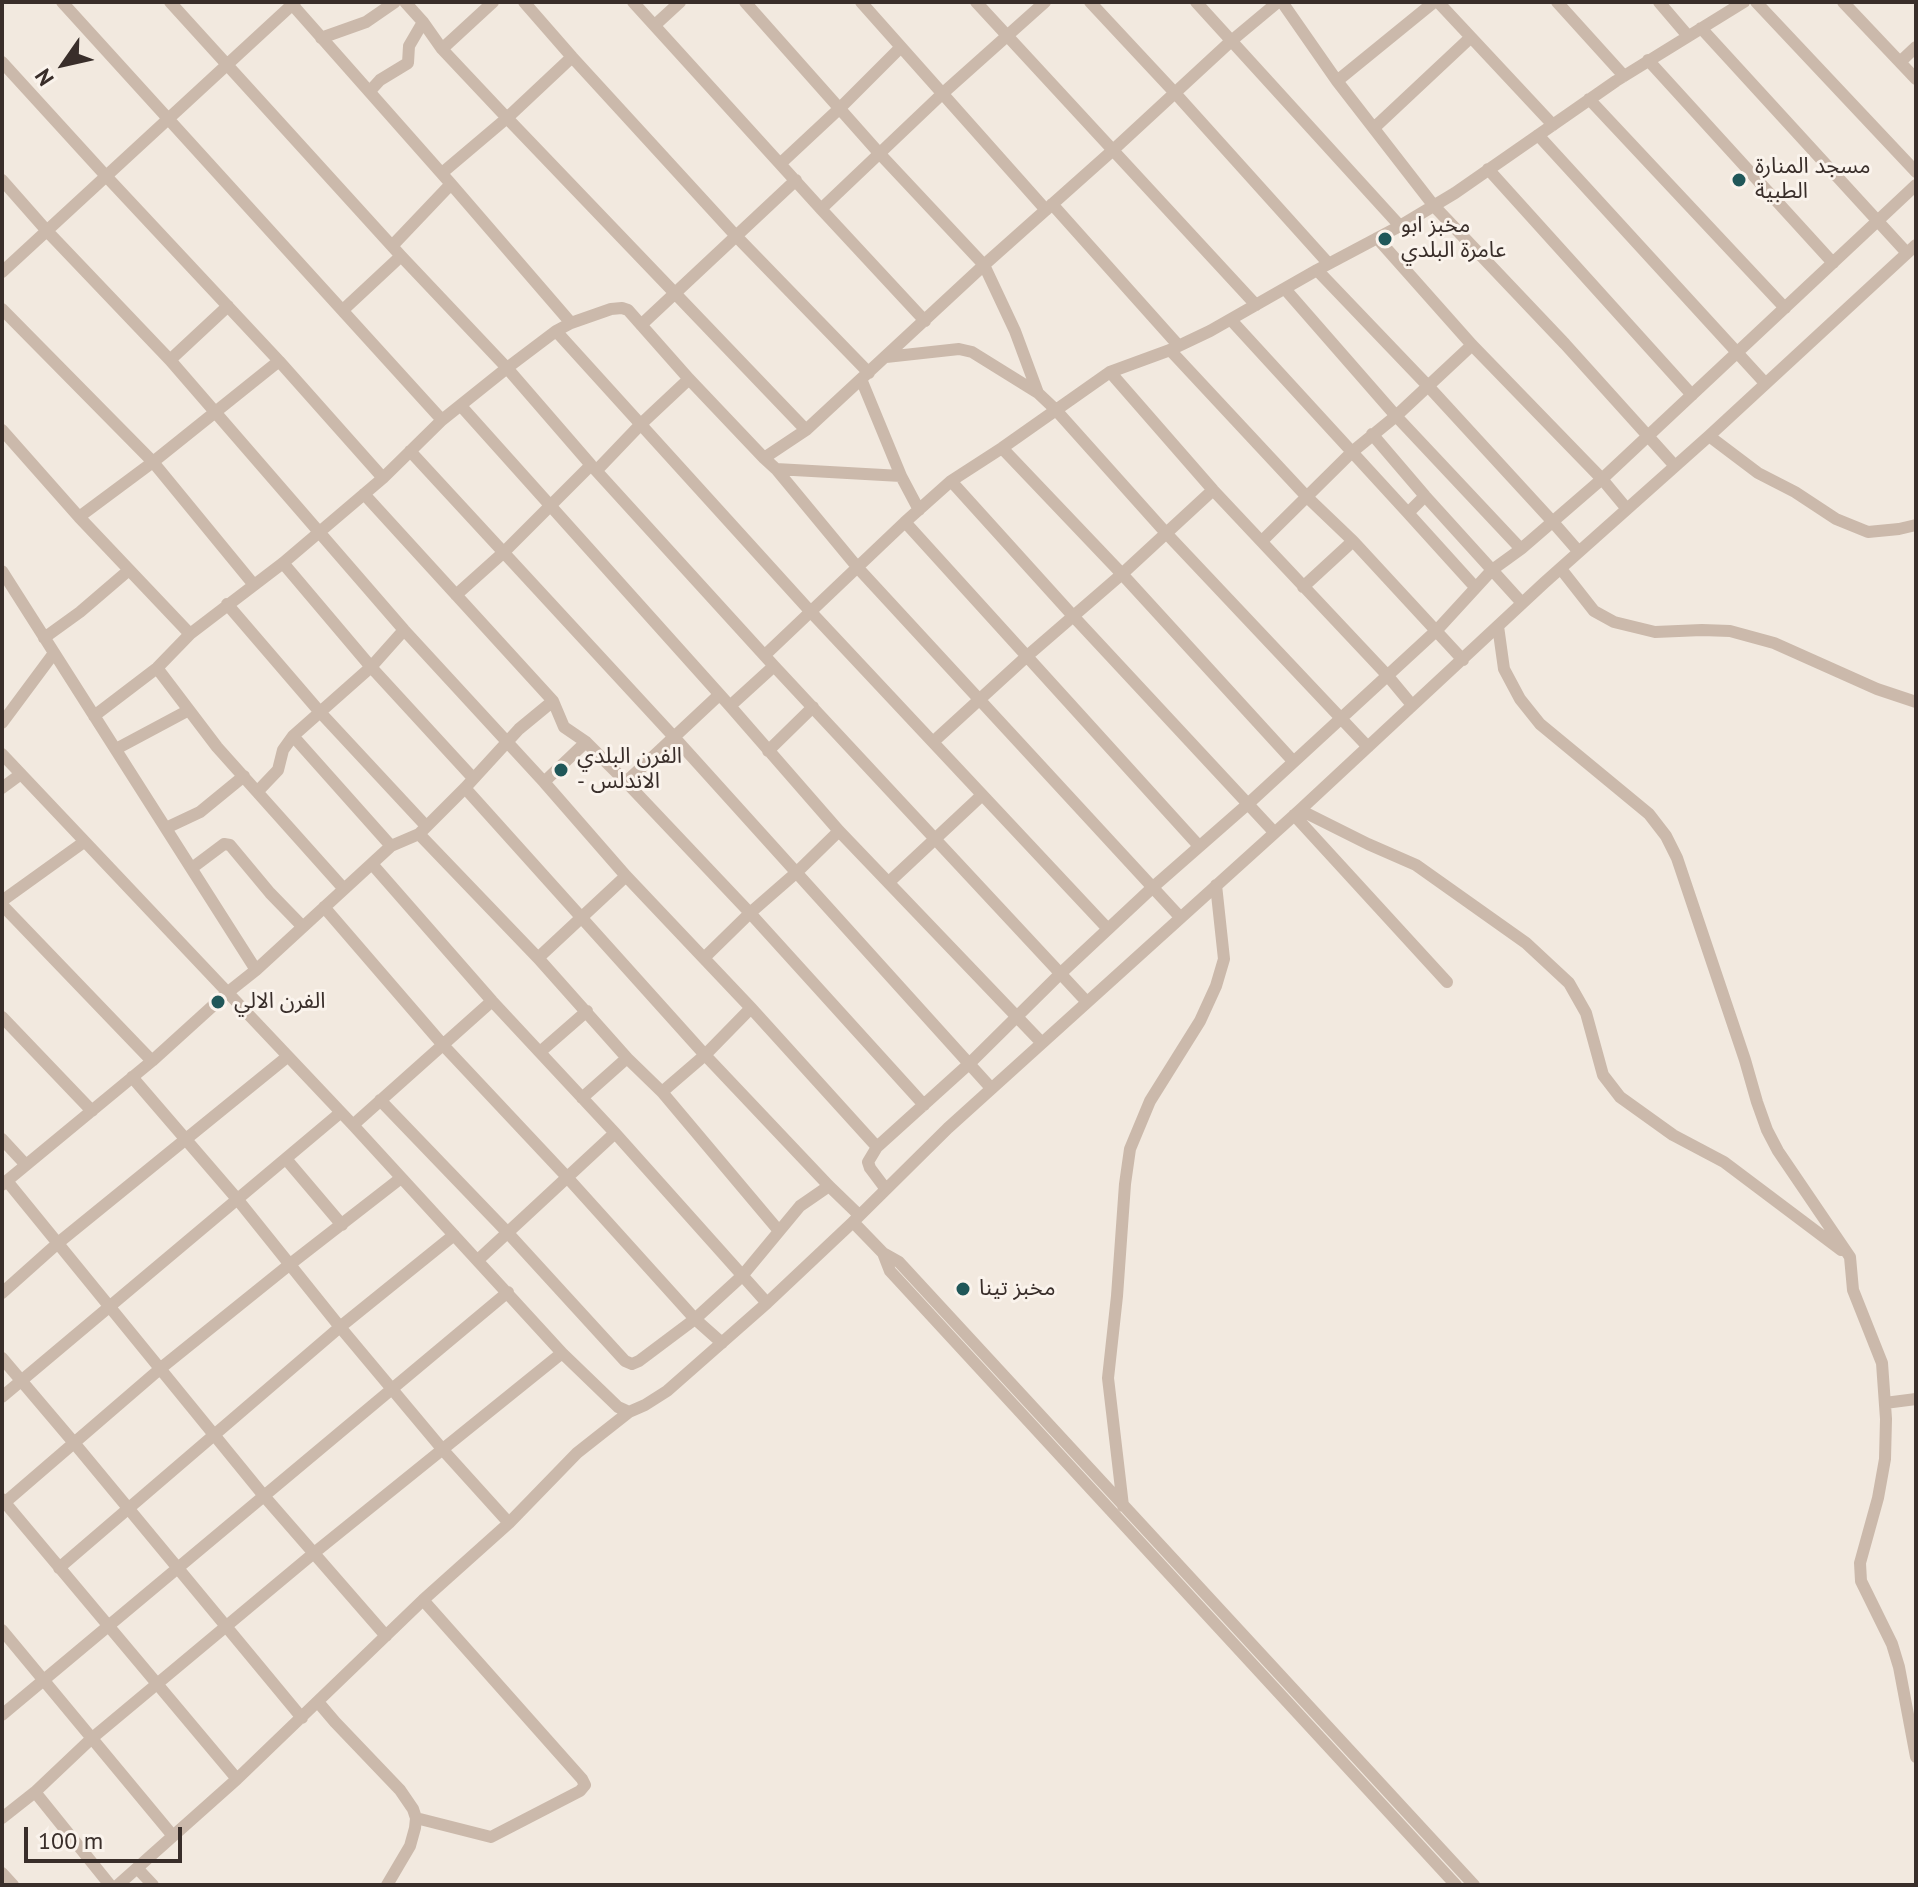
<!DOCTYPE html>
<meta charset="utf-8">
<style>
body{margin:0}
#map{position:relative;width:1918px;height:1887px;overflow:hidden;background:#f2e9df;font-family:"PT Sans",sans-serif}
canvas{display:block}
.frame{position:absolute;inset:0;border:4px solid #392e2a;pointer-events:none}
.north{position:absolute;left:24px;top:24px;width:80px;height:80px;-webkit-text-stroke:6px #faf3ec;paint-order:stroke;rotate:236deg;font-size:22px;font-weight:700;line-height:32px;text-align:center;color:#392e2a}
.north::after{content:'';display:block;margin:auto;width:28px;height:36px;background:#392e2a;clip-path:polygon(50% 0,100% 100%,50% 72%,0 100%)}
.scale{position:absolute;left:24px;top:1827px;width:158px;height:36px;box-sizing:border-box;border:4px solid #392e2a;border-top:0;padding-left:10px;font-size:24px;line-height:28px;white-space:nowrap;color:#392e2a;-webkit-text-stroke:6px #faf3ec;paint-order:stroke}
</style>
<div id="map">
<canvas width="1918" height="1887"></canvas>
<div class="frame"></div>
<div class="north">N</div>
<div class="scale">100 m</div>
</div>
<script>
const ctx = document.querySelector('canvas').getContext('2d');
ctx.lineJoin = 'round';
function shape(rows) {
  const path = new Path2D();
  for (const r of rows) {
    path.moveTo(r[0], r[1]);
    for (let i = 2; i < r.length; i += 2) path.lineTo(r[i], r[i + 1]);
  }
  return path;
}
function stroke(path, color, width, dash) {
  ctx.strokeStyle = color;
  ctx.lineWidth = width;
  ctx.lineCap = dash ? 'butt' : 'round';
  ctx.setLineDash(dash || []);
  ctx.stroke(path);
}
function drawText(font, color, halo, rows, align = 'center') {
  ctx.font = font + ' "PT Sans","Noto Sans Arabic",sans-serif';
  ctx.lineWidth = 6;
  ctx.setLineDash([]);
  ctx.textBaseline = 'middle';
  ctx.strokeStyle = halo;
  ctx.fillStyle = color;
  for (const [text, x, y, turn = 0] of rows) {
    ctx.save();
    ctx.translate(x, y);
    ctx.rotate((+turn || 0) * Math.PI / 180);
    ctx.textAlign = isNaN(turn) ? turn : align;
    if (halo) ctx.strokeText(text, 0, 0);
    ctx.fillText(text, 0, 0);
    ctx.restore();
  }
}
stroke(shape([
 [62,2,442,420],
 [170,2,401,256,507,368,591,465,774,666,1086,1001],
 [290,2,451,184,571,323],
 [405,2,423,22,442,49,507,118,442,173],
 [524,2,572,57,736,236,869,373],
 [633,2,821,209,925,321],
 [745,2,879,153,984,265,1015,331,1038,393,1055,409,1166,533,1368,747],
 [861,2,1046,210],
 [976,2,1256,305],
 [1090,2,1175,93,1328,263],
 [1196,2,1400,226],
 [1282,2,1337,81,1434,206,1565,344,1675,466],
 [1438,2,1553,125],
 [1557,2,1624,76],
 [1659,2,1688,36],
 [1756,2,1916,172],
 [1843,2,1916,79],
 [655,25,680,2],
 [1701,28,1907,253],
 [321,38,366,22,395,2],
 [442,49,493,2],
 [572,57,507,118,806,430],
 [1648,60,1833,263],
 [2,62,106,176,279,361,383,478],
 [1900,62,1916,47],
 [1337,81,1434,2],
 [370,91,380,80,408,63,409,46,423,22],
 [1589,99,1785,308],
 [1375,127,1470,38],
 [1538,135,1765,383],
 [781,163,840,108,901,47],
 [1488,169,1692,395],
 [2,180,47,231,170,360,404,630,544,782,626,876,751,1008,877,1147],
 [1052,204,1178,345],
 [821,209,942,94,1045,2],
 [1377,238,1472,345,1602,479,1627,509],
 [392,246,451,184],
 [1317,270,1428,386,1552,521,1579,552],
 [2,272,295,2],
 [1285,289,1396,416,1521,549,1602,479,1916,185],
 [2,309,153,462,254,585],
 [343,310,401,256],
 [1231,320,1408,513],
 [641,325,796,180],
 [556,331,810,611,1108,929],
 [1170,350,1307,497,1353,541,1463,660],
 [886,357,959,349,972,352,1038,393],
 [170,360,228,306],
 [1110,372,1213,490,1387,675,1412,705],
 [861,379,901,476,919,510],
 [461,406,730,706,839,831,1041,1042],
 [2,430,79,517,190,634],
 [1372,434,1425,496,1522,603],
 [1709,436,1758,473,1795,492,1836,519,1868,532,1899,529,1916,525],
 [1002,448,1122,574,1293,761],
 [410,451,674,737,991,1088],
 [764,458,806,430,984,265,1112,151,1230,42,1278,2],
 [776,469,901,476],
 [597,470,641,424,689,379],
 [951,481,1074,617,1274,832],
 [364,494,553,701,564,727,586,742,626,782,750,913,924,1105],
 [1425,496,1408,513,1475,587],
 [79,517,153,462,279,361],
 [905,522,1199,846],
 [1262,541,1352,452,1396,416,1472,345],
 [283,563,371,667,473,778],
 [1561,569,1594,611,1614,622,1655,632,1702,630,1730,631,1774,643,1877,689,1916,702],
 [2,571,256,970],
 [1303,587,1353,541],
 [456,595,504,552,591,465],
 [227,604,319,711,426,826],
 [1498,626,1504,669,1520,699,1540,724,1649,814,1666,836,1677,858,1745,1060,1757,1102,1767,1130,1778,1151,1850,1257,1853,1290,1882,1363,1886,1419,1885,1459,1878,1498,1860,1563,1861,1581,1892,1644,1899,1667,1916,1757],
 [44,638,80,612,129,570],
 [765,655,905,522,951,481,1002,448,1110,372,1170,350,1210,331,1317,270,1400,226,1455,193,1616,81,1744,2],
 [157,668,217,747,344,889],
 [730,706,774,666],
 [94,716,157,668,190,634,283,563,383,478,442,420,507,368,556,331,571,323,611,309,622,308,628,310,689,379,764,458,776,469,858,568,1180,917],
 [2,723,54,653],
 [293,736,391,846],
 [933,742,1026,657,1122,574,1213,490],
 [116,749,189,710],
 [768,751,813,707],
 [2,754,353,1125,562,1353,618,1407,629,1412,645,1405,667,1391,767,1303,853,1222,883,1253,899,1262,1474,1885],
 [544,782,586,742],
 [626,782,719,695],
 [2,788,21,774],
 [465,788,705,1055,829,1186,859,1215],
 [258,791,278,770,283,750,293,736,371,667,404,630],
 [1300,810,1368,844,1416,865,1526,943,1569,983,1586,1013,1603,1075,1620,1097,1673,1135,1724,1162,1841,1250],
 [1294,815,1447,982],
 [166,828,200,812,244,776],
 [419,834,538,958,627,1058,662,1092,779,1231],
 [372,864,492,1001,615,1133,767,1303],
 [192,868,224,844,230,845,270,893,303,927],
 [889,882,981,796],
 [2,901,84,842],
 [2,905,152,1061],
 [324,907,443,1045,566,1176,695,1319,722,1343],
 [538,958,626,876],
 [704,958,750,913,797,872,839,831],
 [2,1017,92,1111],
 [540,1052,587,1011],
 [132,1077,238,1200,340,1327,443,1450,509,1523],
 [662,1092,705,1055,751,1008],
 [582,1098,627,1058],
 [380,1100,507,1232,625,1361,632,1364,639,1361,695,1319,742,1276,800,1206,829,1186],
 [353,1125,492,1001],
 [2,1139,26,1165],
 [286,1159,342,1225],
 [7,1181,264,1496,386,1636],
 [2,1185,152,1061,227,993,256,970,391,846,419,834,465,788,519,729,553,701],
 [885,1188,870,1168,868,1162,877,1147,970,1063,1061,973,1152,888,1249,803,1437,630,1492,570,1521,549],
 [853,1222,948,1128,1300,810,1544,583,1709,436,1916,245],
 [883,1253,890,1271,1456,1885],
 [478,1260,615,1133],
 [2,1293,58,1243,287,1057],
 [2,1358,75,1444,302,1718],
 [2,1397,340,1113],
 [1885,1403,1916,1399],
 [2,1499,237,1779],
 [2,1505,161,1368,289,1265,401,1178],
 [1123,1506,1108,1378,1117,1296,1125,1184,1130,1149,1150,1101,1200,1021,1216,986,1224,959,1216,885],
 [59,1568,340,1327,454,1235],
 [2,1630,173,1836],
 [318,1702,335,1722,400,1790,413,1809,416,1818,415,1828,410,1846,387,1885],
 [2,1715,508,1292],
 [35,1792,110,1885],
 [2,1818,35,1792,91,1739,314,1553,562,1353],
 [416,1818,491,1837,580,1791,585,1785,582,1779,423,1600],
 [137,1868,153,1885],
 [2,1873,13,1885],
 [118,1885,237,1779,423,1600,509,1523,577,1453,629,1412]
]), '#cbb9ab', 12);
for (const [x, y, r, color] of [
 [1739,180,8,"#205759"],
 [1385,239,8,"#205759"],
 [561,770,8,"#205759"],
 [218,1002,8,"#205759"],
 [963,1289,8,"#205759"]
]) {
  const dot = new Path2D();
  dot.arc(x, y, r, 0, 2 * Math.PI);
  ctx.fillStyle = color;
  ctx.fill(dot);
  stroke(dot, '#faf3ec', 3);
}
drawText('22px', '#392e2a', '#faf3ec', [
 ["مسجد المنارة",1755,167],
 ["الطبية",1755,192],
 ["مخبز ابو",1401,226],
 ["عامرة البلدي",1401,251],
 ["الفرن البلدي",577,757],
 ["- الاندلس",577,782],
 ["الفرن الالي",234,1002],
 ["مخبز تينا",979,1289]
], 'left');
</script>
